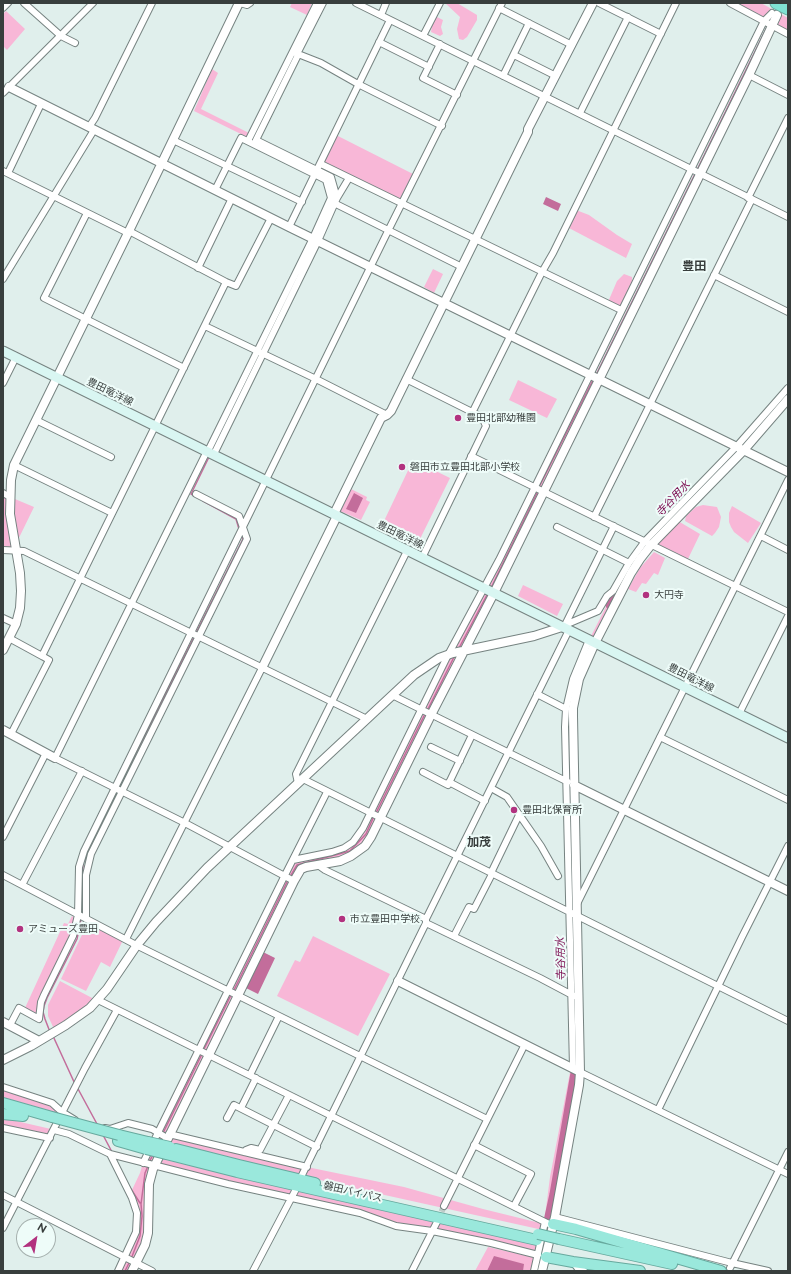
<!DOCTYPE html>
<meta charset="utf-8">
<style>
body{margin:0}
#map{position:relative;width:791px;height:1274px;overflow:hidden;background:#e0efec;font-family:Raleway,sans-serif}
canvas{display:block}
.frame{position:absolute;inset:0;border:4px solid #383e3d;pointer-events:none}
.north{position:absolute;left:16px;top:1218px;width:40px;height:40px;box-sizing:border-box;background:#eefcf9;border:1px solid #a5b0ae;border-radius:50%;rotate:31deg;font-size:11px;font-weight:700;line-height:16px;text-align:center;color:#383e3d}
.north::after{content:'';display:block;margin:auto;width:14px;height:18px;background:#b2327f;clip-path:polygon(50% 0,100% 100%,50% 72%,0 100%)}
</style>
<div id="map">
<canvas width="791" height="1274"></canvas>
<div class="frame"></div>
<div class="north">N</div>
</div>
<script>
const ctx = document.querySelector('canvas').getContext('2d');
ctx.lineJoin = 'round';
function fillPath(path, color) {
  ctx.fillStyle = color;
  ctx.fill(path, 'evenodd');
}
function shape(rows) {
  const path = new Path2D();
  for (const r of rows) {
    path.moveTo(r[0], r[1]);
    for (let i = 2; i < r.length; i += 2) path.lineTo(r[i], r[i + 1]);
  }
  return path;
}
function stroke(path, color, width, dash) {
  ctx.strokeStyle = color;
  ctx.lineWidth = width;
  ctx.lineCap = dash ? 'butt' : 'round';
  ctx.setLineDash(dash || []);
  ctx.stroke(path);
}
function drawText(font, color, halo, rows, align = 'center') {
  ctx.font = font + ' Raleway,"Noto Sans JP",sans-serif';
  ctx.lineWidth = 4;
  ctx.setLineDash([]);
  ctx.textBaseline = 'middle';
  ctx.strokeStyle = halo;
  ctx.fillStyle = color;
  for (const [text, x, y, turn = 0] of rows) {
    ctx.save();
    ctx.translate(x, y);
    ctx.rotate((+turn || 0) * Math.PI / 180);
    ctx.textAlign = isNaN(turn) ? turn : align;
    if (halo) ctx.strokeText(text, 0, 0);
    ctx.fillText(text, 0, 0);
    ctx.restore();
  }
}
fillPath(shape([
 [292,3,312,3,307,15,290,7],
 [445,3,457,3,477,15,477,20,467,37,463,40,459,39,457,29,460,17],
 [730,3,761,3,788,18,788,31,774,22],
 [6,11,25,29,7,50,3,46,3,14],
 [437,17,443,20,441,27,443,34,440,36,431,32,433,21],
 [212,69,218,73,201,109,249,133,247,137,194,111],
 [334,134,417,176,403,202,321,164],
 [576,210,589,215,617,235,632,244,626,258,567,227],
 [433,269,443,274,434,293,424,287],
 [624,274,632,277,632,287,622,307,608,302,617,281],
 [590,375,599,379,373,832,358,852,301,869,172,1135,307,1167,404,1187,483,1209,544,1224,543,1230,362,1190,155,1140,293,860,316,855,353,842],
 [518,380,557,399,547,418,509,400],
 [788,389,788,399,638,562,577,690,580,1072,555,1217,545,1216,550,1177,571,1067,566,716,589,640,614,591,641,548],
 [413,460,450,478,420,539,384,521],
 [351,489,367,497,366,500,370,502,361,520,340,511],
 [3,494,34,507,15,546,16,551,5,551,3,545],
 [703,505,717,507,721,517,719,527,715,533,712,536,685,521,686,516,696,507],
 [732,506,761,523,748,543,734,532,731,527,729,522,729,513],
 [678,521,700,534,687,561,654,544],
 [654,552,665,558,658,575,654,573,646,584,642,583,636,592,628,589,640,568],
 [523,585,563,604,557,616,518,596],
 [72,916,77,920,37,1018,25,1008,64,923,68,924],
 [89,920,124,938,110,967,101,962,86,991,61,979],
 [313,936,390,974,358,1036,277,996,295,960,300,962],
 [60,981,94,999,84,1008,54,1029,48,1016,48,1005],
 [3,1087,52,1103,62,1112,60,1116,3,1097],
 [3,1118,51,1129,47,1138,3,1128],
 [150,1154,155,1156,146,1227,138,1253,130,1271,118,1271,123,1261,139,1214,137,1204,132,1190,140,1173,143,1163],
 [162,1159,540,1246,538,1255,396,1226,354,1209,162,1166],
 [488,1247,537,1258,534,1271,475,1271]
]), '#f8b7d7');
fillPath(shape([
 [546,197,561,204,558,211,543,204],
 [354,493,363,498,356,513,346,509],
 [263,952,275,958,258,994,246,988],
 [494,1256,524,1264,523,1271,487,1271]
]), '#c36d9b');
stroke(shape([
 [697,170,767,27],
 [596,375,695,174],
 [213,450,217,441],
 [539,487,593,380],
 [195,496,191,494,209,457],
 [203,501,236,519,239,529],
 [491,588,538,491],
 [196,633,243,539,241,535],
 [459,648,488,593],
 [427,711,455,655],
 [119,787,194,637],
 [376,813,425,714],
 [86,854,117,791],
 [290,877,297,865,350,851,366,834,374,816],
 [81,913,83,863],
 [233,992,288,880],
 [50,1032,45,1019,43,1012,44,1006,47,998,77,939,81,919],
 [53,1036,75,1084],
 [203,1051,231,995],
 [77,1087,97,1124],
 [163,1133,202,1054],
 [103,1135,112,1152],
 [149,1162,153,1155],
 [129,1186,140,1203],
 [131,1259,140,1236,142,1216,141,1204,145,1173,148,1166],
 [125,1271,129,1263]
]), '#c36d9b', 1.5);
stroke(shape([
 [772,411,788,393],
 [660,531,714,474],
 [610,605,628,570],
 [570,706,569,723,571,817],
 [572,888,575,1027],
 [537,1271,554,1194,575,1073,576,1062]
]), '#c36d9b', 9);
stroke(shape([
 [438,1220,444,1206]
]), '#beccc9', 6, [6, 3]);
const minor = shape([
 [24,3,61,36,75,43],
 [240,3,247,5,250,3],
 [356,3,788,217],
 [599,3,661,34],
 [730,3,788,34],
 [3,8,8,3],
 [499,8,572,45],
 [381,15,386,3],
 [423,36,440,3],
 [379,42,429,67],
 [440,44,423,78,457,95],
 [293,52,321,63,358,84,442,126],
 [514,55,556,76],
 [749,75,788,95],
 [503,76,529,23],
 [3,93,93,3],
 [580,113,628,17],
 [89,127,95,118,152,3],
 [173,140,302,202],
 [248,141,317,3],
 [321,164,621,310],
 [3,171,128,233],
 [8,173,41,104],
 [337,198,349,178],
 [748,198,788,118],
 [334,203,462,267],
 [87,213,44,298,184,368],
 [289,227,390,20],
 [129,231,226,282,236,286,271,218],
 [198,268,232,198],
 [714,275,788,312],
 [3,279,94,130],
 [205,326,316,379,387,415],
 [406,379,482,417,486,426,422,558],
 [3,383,16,357],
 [473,411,542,272,553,253,676,3],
 [36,420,111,457],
 [207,451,55,758,185,823,294,881],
 [208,451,313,238,331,198,326,180,241,138,215,190],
 [214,454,318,241,337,198,331,177,256,140,298,55,298,52,323,3],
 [471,456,788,612],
 [14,465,112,513],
 [3,493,10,497],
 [594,517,752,199],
 [557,527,629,563],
 [761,536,788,550],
 [3,550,24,551,367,719],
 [3,618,16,624],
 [565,625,598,611,607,596,613,591,629,563,645,541,737,446,788,388],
 [565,625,614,526],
 [9,638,42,656,226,282],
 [537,694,566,709],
 [392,695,568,782],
 [739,714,788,616],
 [11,734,49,660,42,656],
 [660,737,788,800],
 [431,747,460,761],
 [423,772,448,785,472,735],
 [303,779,788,1021],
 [449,782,485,801],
 [298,783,296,774,407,551],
 [491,788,507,797,541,846,558,876],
 [3,837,46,753],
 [293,860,332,852,344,848,353,842,363,828,448,655,499,560,764,21,772,13],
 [318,865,325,870,426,919],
 [491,873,519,815],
 [3,875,138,946,487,1119],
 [22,885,82,771],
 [577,904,788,480],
 [86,919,86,875,91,854,247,539,239,516,196,494],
 [426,923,540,978,574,996],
 [454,936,469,907,474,909,492,874],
 [126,939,262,668],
 [98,1000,553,1226],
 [10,1025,19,1008,39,1019,41,1002,44,995,73,936,78,915,79,867,84,851,388,231,502,3],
 [573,1068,565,727,566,709,573,679,589,640],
 [580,1072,788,1174],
 [250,1075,279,1016],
 [3,1087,52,1103,62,1112,75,1120],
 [241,1108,256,1078],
 [658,1110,742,937,788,846],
 [227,1118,234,1105,317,1147],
 [3,1128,50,1138],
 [105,1128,110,1129,128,1123,152,1129,167,1138],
 [54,1130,69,1134,110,1154,228,1184,360,1213,396,1226,432,1231,491,1243,538,1255],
 [169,1134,307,1167],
 [474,1145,531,1174,514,1206],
 [244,1152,246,1150,251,1148,260,1150,289,1095],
 [110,1154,132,1198,137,1213,136,1232,118,1271],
 [143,1163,283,879,327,792],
 [302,1175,426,923,426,919,569,630],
 [3,1195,152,1271],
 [444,1206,525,1044],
 [555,1217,732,1263,768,1271],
 [3,1228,85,1068,117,1010],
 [573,1262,579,1270,584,1271],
 [730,1268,788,1152],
 [253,1271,295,1191],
 [412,1271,437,1222],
 [534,1271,545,1222]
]);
const tertiary = shape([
 [9,87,289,227,788,472],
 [334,514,381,418,387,415,391,411,528,132,528,129,593,3],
 [3,650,16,624,20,608,21,591,20,573,10,514,11,480,14,465,129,231,239,3],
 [262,668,337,516],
 [3,730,55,758],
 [574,785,788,891],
 [398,981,580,1072],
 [3,1022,39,1041],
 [3,1060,31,1046,66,1025,90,1008,107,989,137,945,156,922,207,868,414,675,439,658,453,653,534,636,562,627],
 [132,1271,145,1245,148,1233,149,1184,153,1169,294,881,301,869,306,867,340,861,351,856,365,846,371,837,431,715,494,593,749,75,777,15],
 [542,1271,555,1217,579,1085,580,1072,573,716,573,708,579,679,595,643,631,573,640,559,651,545,744,450,788,399]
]);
const secondary = shape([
 [3,351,788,738]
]);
const trunk = shape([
 [3,1103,52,1117],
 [3,1114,23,1116],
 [119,1135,148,1142],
 [118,1141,146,1149],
 [176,1149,239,1165,315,1183],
 [166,1154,237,1172,537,1240],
 [553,1224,576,1229,721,1271],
 [559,1239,672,1264],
 [546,1257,573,1262,640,1271]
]);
const motorway = shape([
 [776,3,788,9]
]);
stroke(minor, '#768381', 8);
stroke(tertiary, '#768381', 10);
stroke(secondary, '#768381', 11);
stroke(trunk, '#67a99e', 12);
stroke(motorway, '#67a99e', 13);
stroke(minor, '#fff', 6);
stroke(tertiary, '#fff', 8);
stroke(secondary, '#d9f6f2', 9);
stroke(trunk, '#9ae8dc', 10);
stroke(motorway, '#80e2d3', 11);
const trunkBridge = shape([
 [52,1117,119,1135],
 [148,1142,170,1147],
 [146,1149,166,1154],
 [538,1234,559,1239]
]);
stroke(trunkBridge, '#67a99e', 12, []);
stroke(trunkBridge, '#9ae8dc', 10);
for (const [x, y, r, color] of [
 [458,418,4,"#b2327f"],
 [402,467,4,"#b2327f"],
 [646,595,4,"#b2327f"],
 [514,810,4,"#b2327f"],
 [342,919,4,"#b2327f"],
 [20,929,4,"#b2327f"]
]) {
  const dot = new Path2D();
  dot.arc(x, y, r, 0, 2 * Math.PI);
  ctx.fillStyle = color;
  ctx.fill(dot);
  stroke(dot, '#eefcf9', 1.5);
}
drawText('10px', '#383e3d', '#eefcf9', [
 ["豊田竜洋線",110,392,26],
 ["豊田竜洋線",400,535,26],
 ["豊田竜洋線",691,678,27],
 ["磐田バイパス",353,1192,13]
]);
drawText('10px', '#383e3d', '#eefcf9', [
 ["豊田北部幼稚園",466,418],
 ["磐田市立豊田北部小学校",410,467],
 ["大円寺",654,595],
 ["豊田北保育所",522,810],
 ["市立豊田中学校",350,919],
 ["アミューズ豊田",28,929]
], 'left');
drawText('italic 11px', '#811859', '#eefcf9', [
 ["寺谷用水",673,499,-47],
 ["寺谷用水",561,959,-91]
]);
drawText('bold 12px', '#383e3d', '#eefcf9', [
 ["豊田",694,266],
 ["加茂",479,842]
]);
</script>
